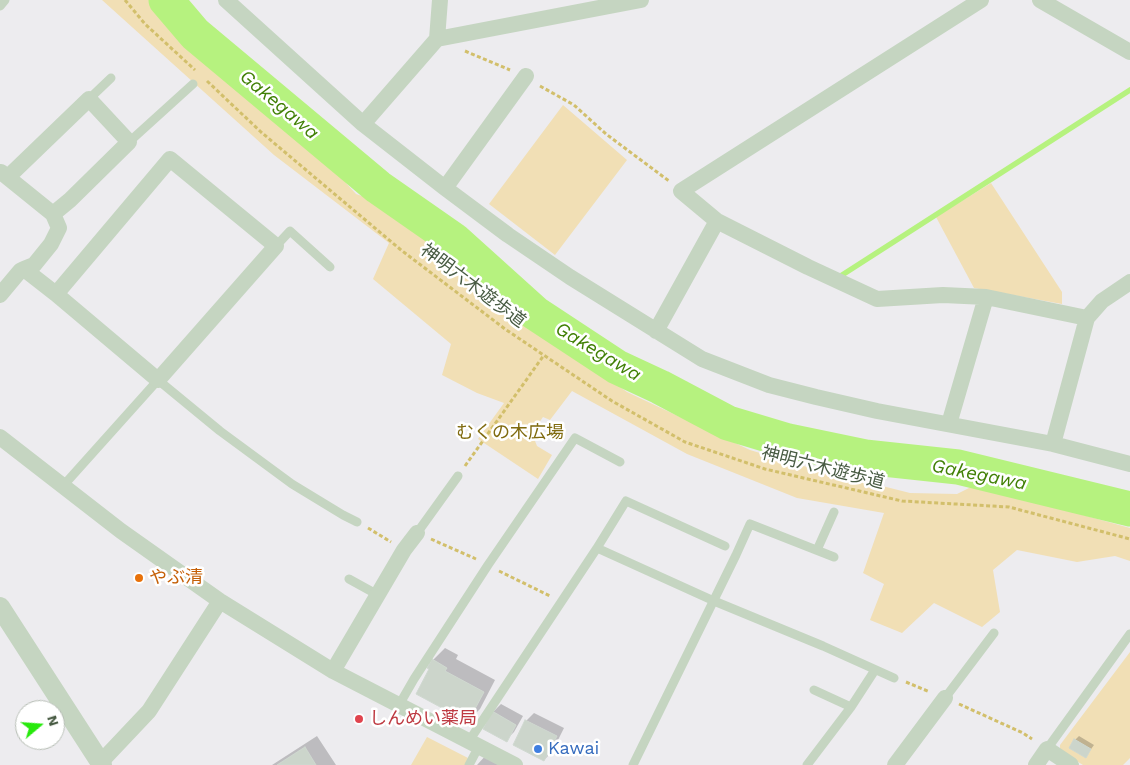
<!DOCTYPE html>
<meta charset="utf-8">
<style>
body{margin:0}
#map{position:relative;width:1130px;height:765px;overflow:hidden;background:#edecef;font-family:"Work Sans",sans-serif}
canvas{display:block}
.north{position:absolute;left:15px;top:700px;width:50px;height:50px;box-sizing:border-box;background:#fff;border:1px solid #b6bdb4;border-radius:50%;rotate:72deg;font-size:14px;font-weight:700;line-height:20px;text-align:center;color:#485b43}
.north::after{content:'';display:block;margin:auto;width:18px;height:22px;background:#27e90c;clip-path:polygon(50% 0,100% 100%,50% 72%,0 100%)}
</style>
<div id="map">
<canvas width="1130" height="765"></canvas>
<div class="north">N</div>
</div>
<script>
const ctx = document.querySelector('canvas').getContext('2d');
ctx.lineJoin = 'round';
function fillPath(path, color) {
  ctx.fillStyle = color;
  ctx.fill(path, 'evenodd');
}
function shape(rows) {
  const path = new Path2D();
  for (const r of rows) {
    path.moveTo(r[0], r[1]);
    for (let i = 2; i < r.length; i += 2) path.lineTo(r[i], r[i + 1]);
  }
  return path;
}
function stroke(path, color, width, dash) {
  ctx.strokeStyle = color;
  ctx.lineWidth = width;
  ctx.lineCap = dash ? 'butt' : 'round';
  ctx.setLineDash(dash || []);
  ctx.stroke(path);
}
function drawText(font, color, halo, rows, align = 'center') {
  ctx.font = font + ' "Work Sans","Noto Sans JP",sans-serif';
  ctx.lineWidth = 5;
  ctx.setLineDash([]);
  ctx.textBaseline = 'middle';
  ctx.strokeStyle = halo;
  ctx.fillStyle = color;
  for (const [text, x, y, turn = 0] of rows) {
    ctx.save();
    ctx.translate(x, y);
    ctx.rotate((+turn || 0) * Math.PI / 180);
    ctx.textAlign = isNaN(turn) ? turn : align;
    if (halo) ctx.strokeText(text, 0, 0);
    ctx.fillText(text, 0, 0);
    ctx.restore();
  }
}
fillPath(shape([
 [102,0,155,0,226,72,328,163,356,194,391,206,506,298,568,350,627,392,750,450,807,467,910,493,957,494,975,485,1130,528,1130,561,1115,556,1077,562,1017,550,993,570,1000,612,982,627,934,603,902,633,870,620,884,584,863,573,884,513,797,498,687,454,572,391,550,420,543,417,532,433,537,446,552,455,538,479,478,439,504,403,477,393,442,375,451,344,373,279,389,243,274,155],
 [563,105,627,160,555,255,489,204],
 [991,183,1062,292,1062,304,974,288,936,217],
 [1130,652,1130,758,1123,765,1083,765,1060,751,1060,745],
 [427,737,468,758,465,765,411,765]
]), '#f1dfb5');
fillPath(shape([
 [445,648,458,655,456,659,495,680,480,709,468,721,431,669,433,660],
 [501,704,523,716,514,732,506,740,493,712],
 [534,713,564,728,552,752,544,760,526,721],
 [317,736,336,765,272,765],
 [1079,736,1094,745,1086,756,1075,740],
 [487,754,505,765,477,765]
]), '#0003');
stroke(shape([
 [839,277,1130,90]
]), '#b6f27f', 5.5);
stroke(shape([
 [166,0,195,34,378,187,454,240,535,313,617,367,660,387,728,423,788,441,865,457,958,467,1130,509]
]), '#b6f27f', 35);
const building = shape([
 [432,659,447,668,445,671,484,692,468,722,416,694,429,669,427,668,432,659],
 [492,711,516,725,507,742,483,729,492,711],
 [525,720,557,736,544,761,513,745,525,720],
 [1074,739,1091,749,1086,758,1069,748,1074,739],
 [305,747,316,765,277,765,305,747]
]);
fillPath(building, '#ccd5cb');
stroke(building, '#cfd8d0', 1);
stroke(shape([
 [125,0,145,24,195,70],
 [465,51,510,70],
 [207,81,261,132,401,250,505,329,612,401,685,442,765,469,902,501,1009,507,1130,539],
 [540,86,574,105,606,134,669,181],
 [465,466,544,355],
 [368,528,391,542],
 [431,539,476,559],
 [499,571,550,596],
 [906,682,930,692],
 [959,704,1023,733,1032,739]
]), '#d2bf6b', 3, [4, 2.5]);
stroke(shape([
 [0,6,5,0],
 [89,99,111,78],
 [129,142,193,84],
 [276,246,290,231,330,267],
 [63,486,158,380,220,431,292,484,343,515,357,522],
 [417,533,458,476],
 [597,548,626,501,725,546],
 [817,550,834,512],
 [349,579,378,595],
 [814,690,851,707],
 [945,698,994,633],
 [399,705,414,679,488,565,575,438,620,462],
 [469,741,597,548,714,601,823,646,894,678],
 [1047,749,1130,634],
 [469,765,479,746],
 [633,765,736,555,750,524,834,557],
 [807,765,851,707,875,670]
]), '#c5d5c1', 9);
stroke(shape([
 [226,0,363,124,445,188,508,235,570,277,702,359,769,385,816,397,877,411,1053,444,1130,464],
 [981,0,681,191,717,221,808,267,877,299,943,295,986,297,1087,318],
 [1040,0,1130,52],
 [437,39,440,0],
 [363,124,437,39,641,0],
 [1,172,53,214,59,228,51,244,34,265,24,269],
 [8,177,89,99,129,142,70,200,53,214],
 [445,188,526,76],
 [0,295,20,271,24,269,56,294,170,159,276,246,158,380,56,294],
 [656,331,717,221],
 [949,424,986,297],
 [0,437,121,531,220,601,333,671,515,765],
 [1053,444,1087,318,1102,301,1130,282],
 [333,671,404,550,417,533],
 [98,765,149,711,220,601],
 [895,765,945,698],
 [1036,765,1047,749,1071,765]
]), '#c5d5c1', 16);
stroke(shape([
 [0,607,102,765]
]), '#c5d5c1', 20);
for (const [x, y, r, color] of [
 [139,578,5,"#e8710a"],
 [359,719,5,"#e0444e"],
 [538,749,5,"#3f7fe0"]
]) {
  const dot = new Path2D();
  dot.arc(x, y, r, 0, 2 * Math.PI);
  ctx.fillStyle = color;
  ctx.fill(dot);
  stroke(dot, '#fff', 2);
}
drawText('18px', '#485b43', '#fff', [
 ["神明六木遊歩道",473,286,37],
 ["神明六木遊歩道",823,468,14]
]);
drawText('18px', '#806b10', '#fff', [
 ["むくの木広場",510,433]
]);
drawText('18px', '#c56008', '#fff', [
 ["やぶ清",149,578]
], 'left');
drawText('18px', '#be3a42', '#fff', [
 ["しんめい薬局",369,719]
], 'left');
drawText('18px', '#366cbe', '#fff', [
 ["Kawai",548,749]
], 'left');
drawText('italic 19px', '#418006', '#fff', [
 ["Gakegawa",279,105,40],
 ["Gakegawa",598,352,31],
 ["Gakegawa",979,475,11]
]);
</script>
